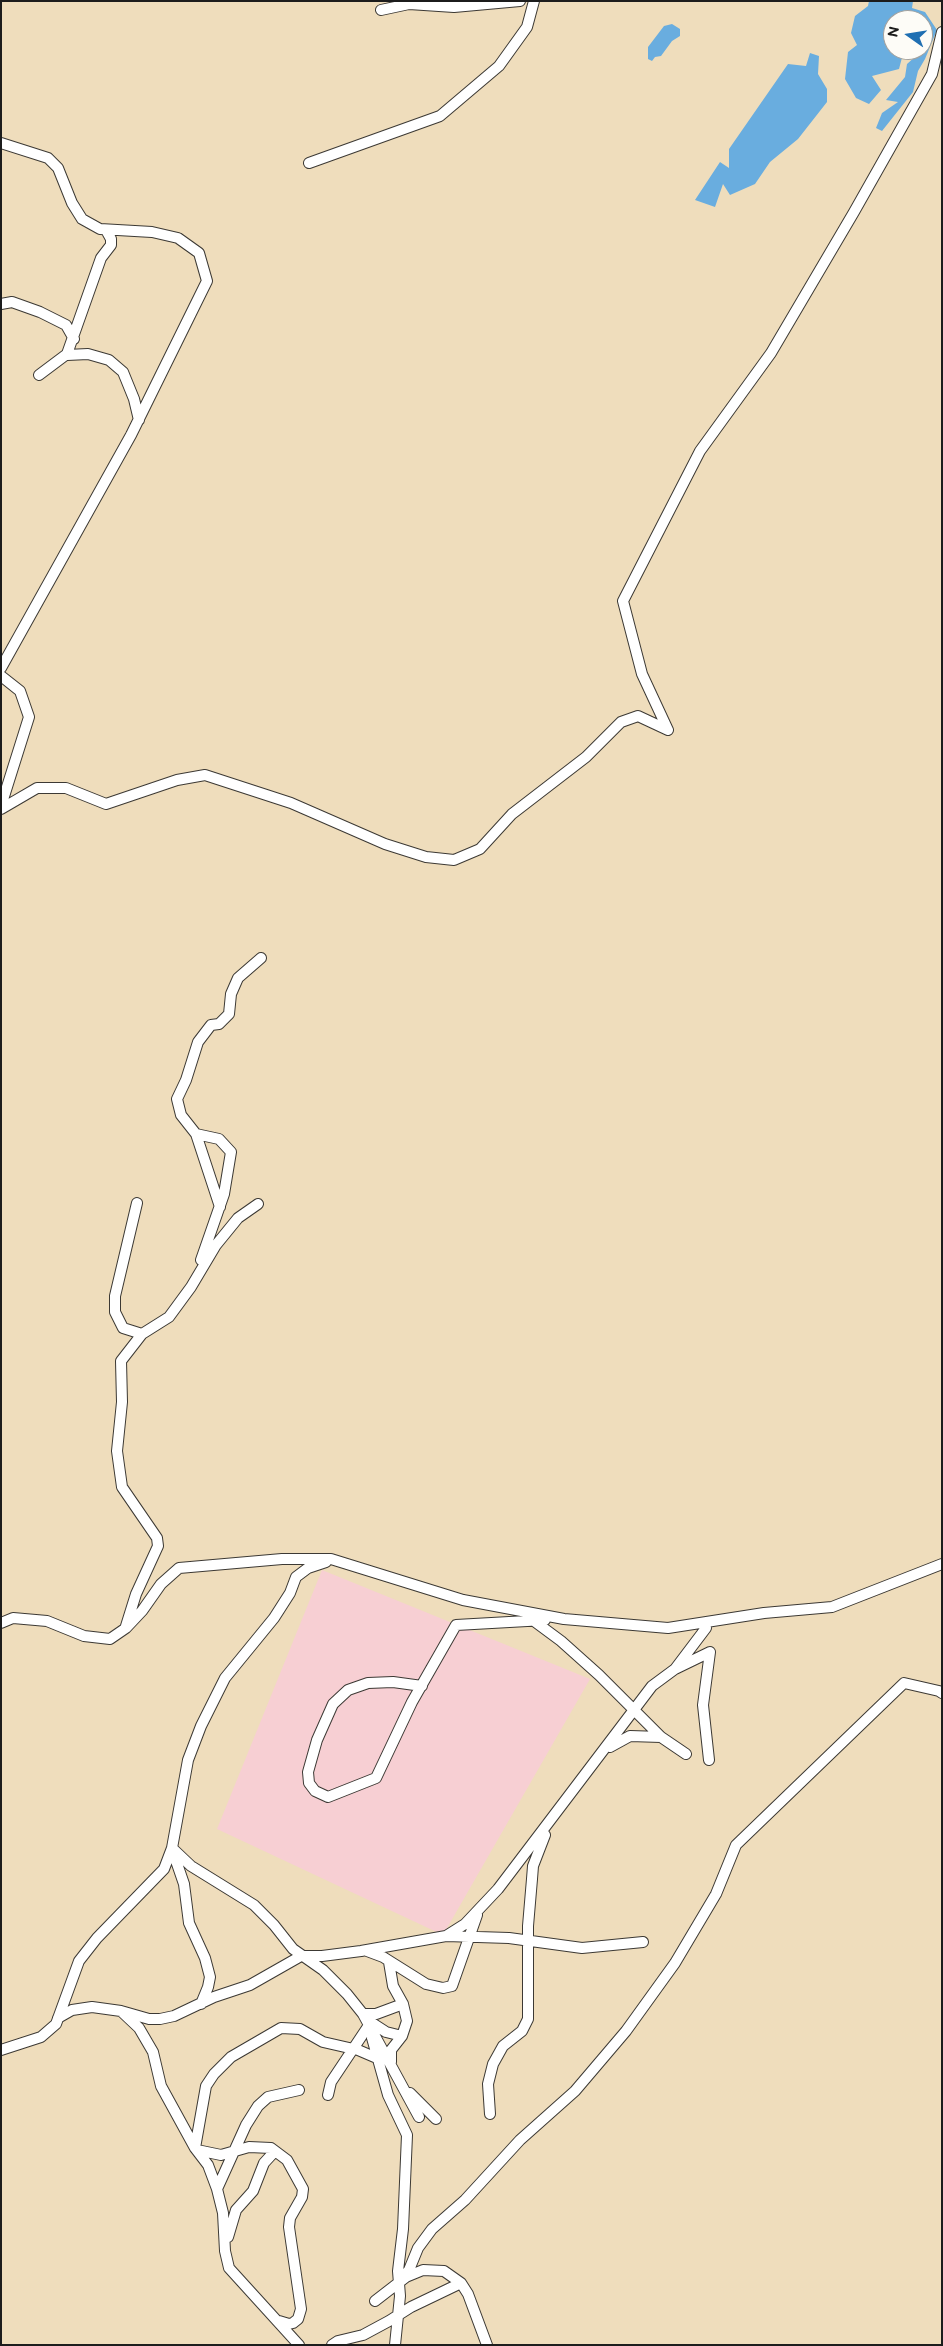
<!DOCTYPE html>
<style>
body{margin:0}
#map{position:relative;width:943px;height:2346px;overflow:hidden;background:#efddbc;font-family:"Balsamiq Sans",sans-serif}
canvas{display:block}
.frame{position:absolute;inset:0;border:2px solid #1c1c1c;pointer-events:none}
.north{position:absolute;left:883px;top:10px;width:50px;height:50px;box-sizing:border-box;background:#fdfcf7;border:1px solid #a3a29f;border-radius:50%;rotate:283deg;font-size:14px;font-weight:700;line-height:20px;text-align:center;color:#1c1c1c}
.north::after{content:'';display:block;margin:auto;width:18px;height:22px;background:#1f6fb2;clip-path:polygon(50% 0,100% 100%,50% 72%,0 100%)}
</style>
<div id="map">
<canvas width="943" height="2346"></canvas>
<div class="frame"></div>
<div class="north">N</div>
</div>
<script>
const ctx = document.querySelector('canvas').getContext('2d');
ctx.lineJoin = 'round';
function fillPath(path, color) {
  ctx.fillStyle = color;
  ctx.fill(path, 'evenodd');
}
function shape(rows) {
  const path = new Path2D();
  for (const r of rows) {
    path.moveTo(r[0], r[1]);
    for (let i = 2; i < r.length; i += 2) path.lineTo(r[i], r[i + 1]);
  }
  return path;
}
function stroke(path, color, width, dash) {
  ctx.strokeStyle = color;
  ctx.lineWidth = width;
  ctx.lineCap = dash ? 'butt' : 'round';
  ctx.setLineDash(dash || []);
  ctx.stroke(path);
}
fillPath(shape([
 [322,1570,590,1679,443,1935,217,1829]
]), '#f7cfd3');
fillPath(shape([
 [869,1,913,1,912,8,925,12,937,30,925,59,918,71,913,92,882,131,876,128,882,113,898,102,886,100,905,77,907,64,917,55,919,50,923,50,923,20,893,20,893,50,904,50,899,69,872,76,881,90,869,104,856,98,845,79,848,52,857,45,851,33,855,16,868,6],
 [672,24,680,29,680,36,672,41,661,56,655,57,652,61,648,59,648,47,664,26],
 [810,53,819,56,818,74,827,89,827,102,798,139,770,162,755,184,730,195,723,184,715,207,695,200,720,162,729,168,729,149,788,64,806,66]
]), '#69addf');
const minor = shape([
 [381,10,409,4,454,7,520,1],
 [1,143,48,158,58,168,72,203,82,219,100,229,152,232,178,238,199,253,207,281,131,435,1,668],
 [309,163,440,116,499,66,527,27,534,1],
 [1,304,12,302,40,312,66,325,74,339],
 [67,355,88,354,109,360,123,372,134,399,139,420],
 [39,375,67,354,101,258,111,245,111,239,106,230],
 [1,676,20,691,29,717,1,806],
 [668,730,642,674,623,601,700,451,771,353,854,212,932,74,942,32],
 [1,809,37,788,66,788,106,804,177,780,205,775,291,803,385,844,426,857,454,860,480,849,512,814,586,757,621,722,638,716,668,730],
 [196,1134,220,1207],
 [137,1203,115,1296,115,1312,123,1328,142,1334],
 [201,1260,224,1194,231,1152,219,1139,196,1134,181,1115,177,1099,186,1080,198,1042,211,1025,219,1024,229,1014,231,994,238,978,261,958],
 [534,1621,561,1641,599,1675,661,1737,686,1754],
 [1,1623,13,1618,47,1621,84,1636,110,1639,126,1628,142,1611,161,1584,179,1568,282,1559,331,1559,463,1600,564,1619,668,1628,764,1613,832,1607,942,1564],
 [126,1626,136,1594,158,1546,157,1538,122,1487,117,1451,122,1402,121,1361,142,1334,169,1317,191,1287,216,1245,238,1218,258,1204],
 [706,1628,675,1669,710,1652,703,1705,709,1760],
 [422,1686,393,1682,368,1683,348,1690,333,1704,317,1740,308,1772,309,1783,315,1791,328,1797,376,1778,412,1702,456,1625,545,1620],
 [610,1747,630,1736,661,1737],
 [172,1848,191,1866,254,1905,274,1925,293,1949,323,1970,347,1994,363,2014,419,2117],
 [173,1852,184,1884,189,1923,205,1958,210,1977,208,1987,201,2004],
 [446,1936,509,1938,582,1948,643,1942],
 [367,1951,383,1957,426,1984,443,1988,452,1986,477,1915],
 [389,1962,393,1986,403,2004,407,2021,402,2036,391,2050,391,2062],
 [121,2011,149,2019,160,2019,174,2016,214,1997,250,1985,301,1956,322,1956,361,1951,446,1936,465,1924,498,1889,652,1686,675,1669],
 [363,2014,376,2014,403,2004],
 [58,2018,72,2010,92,2007,121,2011,139,2028,153,2052,161,2086,195,2148,208,2165,217,2189,223,2213,225,2251,229,2268,299,2345],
 [369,2021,386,2032,402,2036],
 [372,2038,388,2095,407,2135,403,2229,398,2271,400,2296,395,2345],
 [1,2050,41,2037,56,2024,79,1961,97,1938,164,1869,172,1848,188,1760,201,1726,225,1678,274,1618,290,1593,296,1577,308,1568,326,1562],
 [410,2093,436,2119],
 [328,2095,331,2082,369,2025],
 [490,2114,488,2084,493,2064,503,2046,522,2031,528,2019,528,1926,532,1879,533,1866,545,1835],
 [195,2148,206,2086,214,2074,231,2057,281,2028,300,2029,323,2042,358,2050,379,2059],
 [197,2150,221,2155,249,2147,271,2148,287,2160,303,2189,302,2197,290,2218,289,2227,301,2309,298,2319,293,2323,289,2324,279,2321],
 [217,2189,246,2125,258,2106,268,2097,299,2090],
 [228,2237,236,2210,253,2191,264,2163,275,2151],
 [399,2281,409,2270,418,2248,432,2229,465,2200,520,2140,575,2091,626,2031,675,1963,716,1894,736,1845,904,1683,939,1691,942,1693],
 [375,2301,406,2277,423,2270,444,2271,461,2283,468,2294,487,2345],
 [332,2345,338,2341,363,2335,389,2321,411,2307,461,2283]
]);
stroke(minor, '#3c3934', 12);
stroke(minor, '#fff', 10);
</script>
